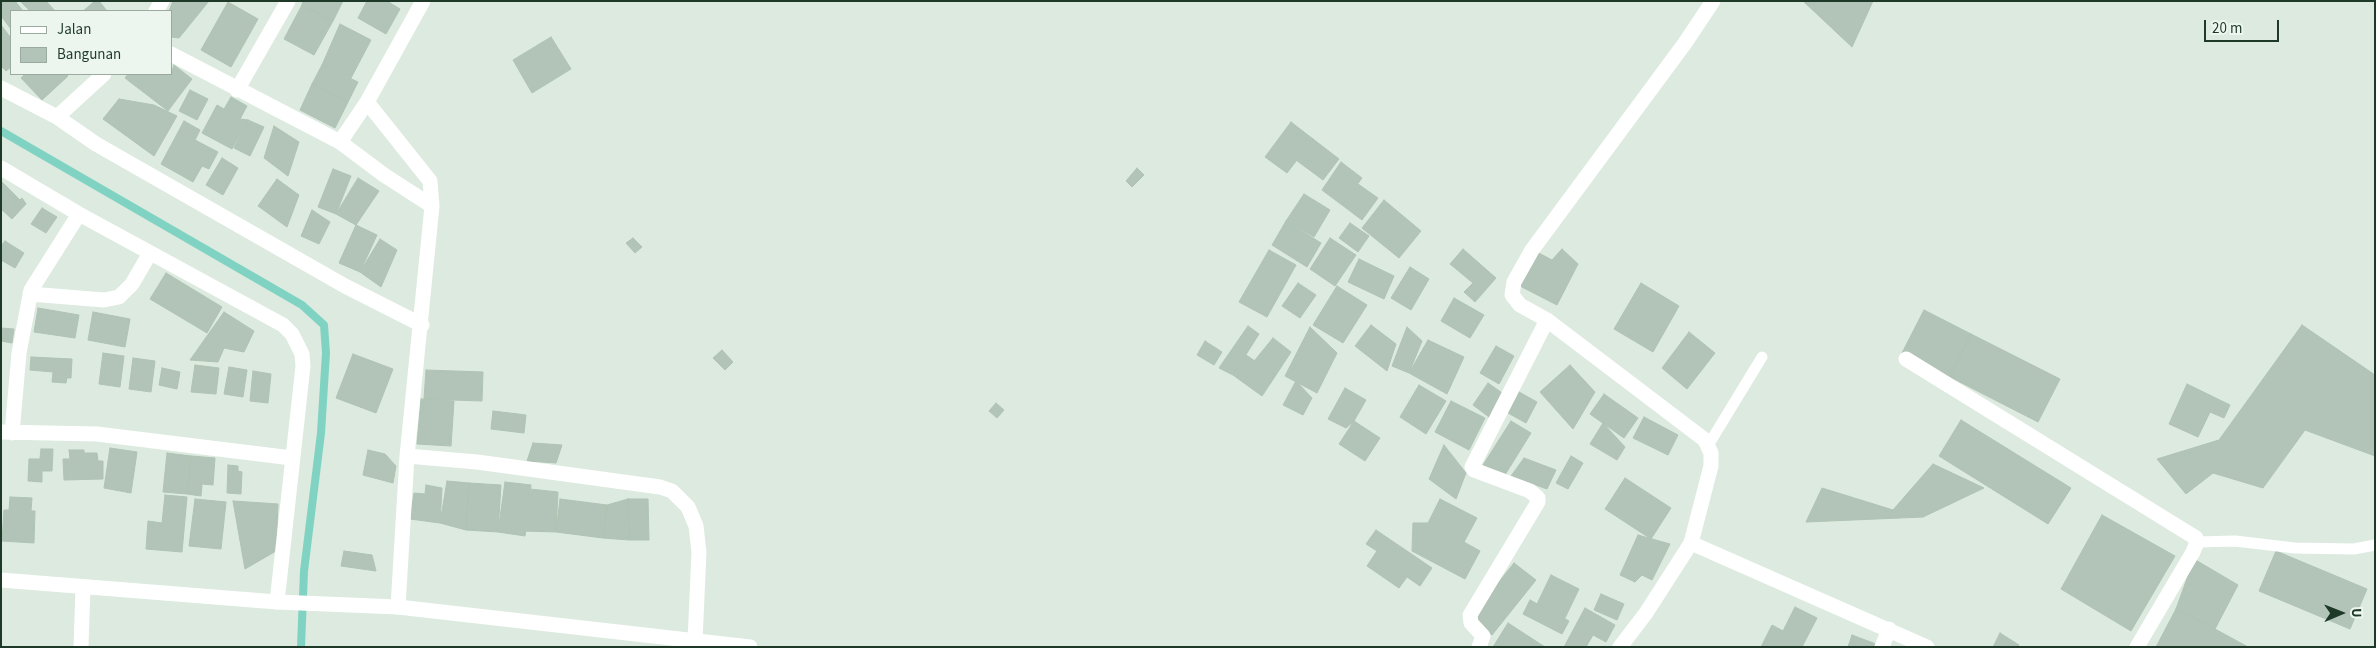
<!DOCTYPE html>
<style>
body{margin:0}
#map{position:relative;width:2376px;height:648px;overflow:hidden;background:#dceadf;font-family:"Source Sans 3",sans-serif}
canvas{display:block}
.frame{position:absolute;inset:0;border:2px solid #1e3928;pointer-events:none}
.legend{position:absolute;left:10px;top:10px;width:162px;height:65px;box-sizing:border-box;background:#ecf6ee;border:1px solid #9aaa9f;margin:0;padding:6px 9px;list-style:none;font-size:15px;color:#1e3928}
.legend li{display:flex;align-items:center;gap:10px;height:25px}
.legend b{width:25px;border:1px solid #9aaa9f}
.north{position:absolute;left:2316px;top:588px;width:50px;height:50px;-webkit-text-stroke:4px #ecf6ee;paint-order:stroke;rotate:89deg;font-size:14px;font-weight:700;line-height:20px;text-align:center;color:#1e3928}
.north::after{content:'';display:block;margin:auto;width:18px;height:22px;background:#1e3928;clip-path:polygon(50% 0,100% 100%,50% 72%,0 100%)}
.scale{position:absolute;left:2204px;top:20px;width:75px;height:22px;box-sizing:border-box;border:2px solid #1e3928;border-top:0;padding-left:6px;font-size:15px;line-height:18px;white-space:nowrap;color:#1e3928;-webkit-text-stroke:4px #ecf6ee;paint-order:stroke}
</style>
<div id="map">
<canvas width="2376" height="648"></canvas>
<div class="frame"></div>
<ul class="legend">
<li><b style="height:6px;background:#fff"></b>Jalan</li>
<li><b style="height:14px;background:#b2c4b7"></b>Bangunan</li>
</ul>
<div class="north">U</div>
<div class="scale">20 m</div>
</div>
<script>
const ctx = document.querySelector('canvas').getContext('2d');
ctx.lineJoin = 'round';
function shape(rows) {
  const path = new Path2D();
  for (const r of rows) {
    path.moveTo(r[0], r[1]);
    for (let i = 2; i < r.length; i += 2) path.lineTo(r[i], r[i + 1]);
  }
  return path;
}
function stroke(path, color, width, dash) {
  ctx.strokeStyle = color;
  ctx.lineWidth = width;
  ctx.lineCap = dash ? 'butt' : 'round';
  ctx.setLineDash(dash || []);
  ctx.stroke(path);
}
function fillPath(path, color) {
  ctx.fillStyle = color;
  ctx.fill(path, 'evenodd');
}
stroke(shape([
 [1,131,302,305,324,325,326,353,321,433,304,571,301,647]
]), '#80d3c2', 8);
const building = shape([
 [4,1,15,1,23,11,11,11,11,29,1,16,1,4,4,1],
 [20,1,46,1,55,11,30,11,20,1],
 [95,1,99,1,107,11,83,11,95,1],
 [173,1,209,1,179,38,171,37,171,11,169,11,173,1],
 [303,1,343,1,333,21,302,5,303,1],
 [367,1,387,1,400,9,386,34,358,18,367,1],
 [1803,1,1873,1,1852,47,1803,1],
 [228,2,258,19,231,67,201,50,228,2],
 [302,5,333,21,314,55,284,39,302,5],
 [340,24,371,40,351,78,322,65,340,24],
 [1,25,11,38,11,67,6,71,1,66,1,25],
 [551,37,571,69,532,93,513,60,551,37],
 [174,65,192,79,168,111,125,78,128,74,171,74,174,65],
 [322,65,358,82,348,102,312,84,322,65],
 [25,74,65,74,68,76,42,100,21,78,25,74],
 [312,84,348,102,335,128,300,110,312,84],
 [190,90,208,99,197,120,179,111,190,90],
 [231,97,247,106,240,119,248,120,232,149,202,133,217,105,224,109,231,97],
 [119,99,154,105,177,116,154,156,103,119,119,99],
 [248,120,264,127,250,156,234,148,248,120],
 [184,121,200,130,195,140,218,152,209,169,202,166,193,182,161,164,184,121],
 [1291,122,1313,139,1287,173,1265,157,1291,122],
 [274,126,299,142,288,176,264,158,274,126],
 [1313,139,1339,159,1323,180,1296,160,1313,139],
 [222,158,238,168,223,195,206,185,222,158],
 [1341,162,1362,178,1342,205,1322,190,1341,162],
 [1137,168,1144,175,1132,187,1126,181,1137,168],
 [333,169,351,176,336,214,318,207,333,169],
 [358,178,379,191,356,225,336,214,358,178],
 [277,179,299,195,287,227,258,206,277,179],
 [2,182,20,200,22,198,26,204,12,219,1,209,2,182],
 [1358,184,1378,198,1362,220,1342,205,1358,184],
 [1304,194,1330,210,1314,237,1286,221,1304,194],
 [1384,200,1421,231,1399,258,1362,228,1384,200],
 [42,208,57,217,46,233,31,224,42,208],
 [312,210,330,222,319,244,301,236,312,210],
 [1286,221,1321,243,1307,267,1272,245,1286,221],
 [1350,223,1369,236,1358,252,1339,238,1350,223],
 [356,225,377,235,360,272,339,263,356,225],
 [633,238,642,247,635,253,626,243,633,238],
 [1330,238,1356,255,1335,286,1310,269,1330,238],
 [380,239,397,250,381,287,360,272,380,239],
 [5,241,24,253,15,268,1,260,1,246,5,241],
 [1463,249,1496,278,1475,302,1464,292,1473,283,1450,264,1463,249],
 [1562,249,1578,264,1557,305,1518,285,1535,251,1552,260,1562,249],
 [1269,250,1296,265,1267,317,1239,302,1269,250],
 [1359,259,1394,276,1384,299,1348,282,1359,259],
 [1410,267,1429,279,1411,310,1391,298,1410,267],
 [166,273,222,307,207,333,150,299,166,273],
 [1298,283,1316,295,1300,318,1282,306,1298,283],
 [1641,283,1679,306,1653,352,1614,329,1641,283],
 [1337,286,1367,305,1343,343,1313,325,1337,286],
 [1454,298,1484,315,1470,338,1441,321,1454,298],
 [38,308,79,315,75,338,34,332,38,308],
 [1924,310,1971,334,1950,377,1902,353,1924,310],
 [93,312,130,319,125,347,88,340,93,312],
 [224,312,254,331,244,352,224,348,218,362,190,360,224,312],
 [1371,325,1396,344,1387,371,1355,346,1371,325],
 [2302,325,2375,375,2375,456,2305,430,2263,488,2213,473,2186,494,2157,459,2219,440,2302,325],
 [1248,326,1259,334,1233,375,1219,368,1248,326],
 [1310,327,1337,353,1317,393,1285,376,1310,327],
 [1407,327,1422,341,1409,373,1392,366,1407,327],
 [1,328,14,329,12,343,1,341,1,328],
 [1689,332,1715,353,1687,389,1662,368,1689,332],
 [1971,334,2060,379,2038,422,1950,377,1971,334],
 [1273,338,1291,352,1276,375,1255,360,1273,338],
 [1428,340,1464,357,1447,394,1409,373,1428,340],
 [1205,341,1222,352,1214,365,1197,355,1205,341],
 [1496,346,1514,356,1499,384,1480,373,1496,346],
 [722,350,733,362,725,370,713,358,722,350],
 [103,353,124,356,120,387,99,384,103,353],
 [353,354,393,369,376,413,336,398,353,354],
 [1246,355,1276,375,1262,396,1233,375,1246,355],
 [31,357,72,359,71,378,67,378,66,383,52,382,53,372,30,370,31,357],
 [133,358,155,361,151,392,129,389,133,358],
 [195,365,219,368,216,394,191,392,195,365],
 [1570,365,1595,392,1573,429,1540,392,1570,365],
 [229,367,247,370,243,397,224,394,229,367],
 [162,368,180,372,177,389,159,385,162,368],
 [426,370,483,372,482,401,424,399,426,370],
 [253,371,271,374,268,403,250,401,253,371],
 [1296,381,1312,398,1303,415,1283,405,1296,381],
 [1488,383,1505,395,1489,417,1473,405,1488,383],
 [2187,384,2230,405,2224,418,2210,412,2198,437,2169,424,2187,384],
 [1419,385,1446,401,1426,434,1400,417,1419,385],
 [1345,388,1366,400,1354,421,1346,428,1328,419,1345,388],
 [1519,392,1537,402,1526,423,1508,413,1519,392],
 [1604,394,1638,418,1624,438,1590,414,1604,394],
 [421,399,454,401,451,446,417,444,421,399],
 [1451,401,1485,418,1469,450,1435,432,1451,401],
 [996,403,1004,410,997,418,989,411,996,403],
 [493,411,526,415,524,433,491,429,493,411],
 [1644,417,1678,435,1668,455,1633,438,1644,417],
 [1961,420,2071,488,2048,524,1939,456,1961,420],
 [1354,421,1380,438,1365,461,1339,444,1354,421],
 [1511,421,1531,433,1503,478,1483,465,1511,421],
 [1603,423,1625,447,1617,460,1590,444,1603,423],
 [533,443,562,445,556,463,527,461,533,443],
 [1444,445,1466,473,1456,499,1429,479,1444,445],
 [110,448,137,452,131,493,104,488,110,448],
 [41,449,53,449,52,471,42,471,42,482,28,481,29,459,40,459,41,449],
 [69,450,84,450,84,453,97,453,98,461,103,461,103,479,64,480,63,459,70,459,69,450],
 [368,450,385,454,396,466,393,483,363,475,368,450],
 [167,453,191,456,187,494,163,492,167,453],
 [191,456,215,458,213,485,202,484,201,496,187,494,191,456],
 [1571,456,1583,463,1568,489,1556,483,1571,456],
 [1524,458,1556,470,1547,489,1511,476,1524,458],
 [1933,464,1984,488,1923,517,1806,522,1822,488,1893,510,1933,464],
 [228,465,238,466,238,471,242,472,241,494,227,493,228,465],
 [1625,478,1671,508,1651,539,1605,509,1625,478],
 [447,481,469,483,466,530,440,523,447,481],
 [505,482,531,485,525,536,498,532,505,482],
 [469,483,501,485,498,532,466,530,469,483],
 [426,485,442,488,440,523,410,519,414,493,425,494,426,485],
 [530,489,558,492,556,532,525,531,530,489],
 [165,495,187,497,182,552,146,549,148,521,162,523,165,495],
 [10,497,32,498,31,511,35,511,34,543,2,541,4,510,9,510,10,497],
 [195,499,226,502,221,549,189,546,195,499],
 [560,499,607,505,603,538,556,532,560,499],
 [628,499,629,540,603,538,607,505,628,499],
 [628,499,648,499,649,540,629,540,628,499],
 [1440,499,1477,518,1464,542,1480,551,1465,579,1412,551,1413,523,1428,523,1440,499],
 [233,501,278,504,276,551,245,569,233,501],
 [2102,515,2175,556,2131,631,2061,589,2102,515],
 [1376,530,1432,568,1420,586,1407,577,1399,588,1367,566,1377,551,1366,544,1376,530],
 [1638,535,1670,544,1652,580,1642,575,1635,582,1620,575,1638,535],
 [344,551,372,555,376,571,341,566,344,551],
 [2276,551,2367,589,2350,629,2259,591,2276,551],
 [2194,559,2238,585,2215,629,2176,609,2194,559],
 [1514,563,1536,580,1492,635,1470,618,1514,563],
 [1551,575,1579,589,1565,618,1537,604,1551,575],
 [1601,594,1624,604,1617,620,1594,610,1601,594],
 [1530,600,1569,621,1562,634,1523,614,1530,600],
 [1795,607,1817,618,1802,647,1761,647,1772,625,1783,631,1795,607],
 [1585,608,1615,625,1606,642,1593,635,1586,647,1564,647,1585,608],
 [2176,609,2215,629,2248,647,2156,647,2176,609],
 [1508,623,1545,647,1493,647,1508,623],
 [2000,633,2019,645,2018,647,1993,647,2000,633],
 [1852,635,1876,644,1874,647,1848,647,1852,635]
]);
fillPath(building, '#b2c4b7');
stroke(building, '#afc3b3', 1);
stroke(shape([
 [1707,444,1712,439,1762,357],
 [2197,542,2235,541,2295,548,2354,549,2375,545]
]), '#fff', 11);
stroke(shape([
 [156,11,162,1],
 [171,54,340,142,384,175,432,206],
 [1,88,57,117,96,144,345,286,422,325],
 [237,90,288,1],
 [57,117,104,74],
 [340,142,367,102],
 [1,168,79,214,283,325,292,334,302,354,303,366,277,602],
 [30,294,104,300,119,297,132,284,150,253],
 [1906,359,2196,538,2197,542,2193,552,2137,647],
 [1,432,97,434,292,458],
 [12,433,19,353,31,290,79,214],
 [407,456,477,462,660,487,672,491,688,507,696,526,699,552,695,641],
 [398,607,407,456,432,206,430,181,367,102,423,1],
 [81,647,83,587],
 [1479,647,1483,636,1471,623,1470,615,1523,527,1538,502,1538,498,1530,491,1474,470,1472,467,1547,320],
 [1620,647,1646,613,1691,543],
 [1882,647,1889,629]
]), '#fff', 15);
stroke(shape([
 [1713,1,1685,43,1532,250,1514,282,1512,295,1520,305,1547,320,1705,440,1711,453,1711,466,1691,543,1927,647],
 [1,580,277,602,398,607,750,647]
]), '#fff', 15);
</script>
